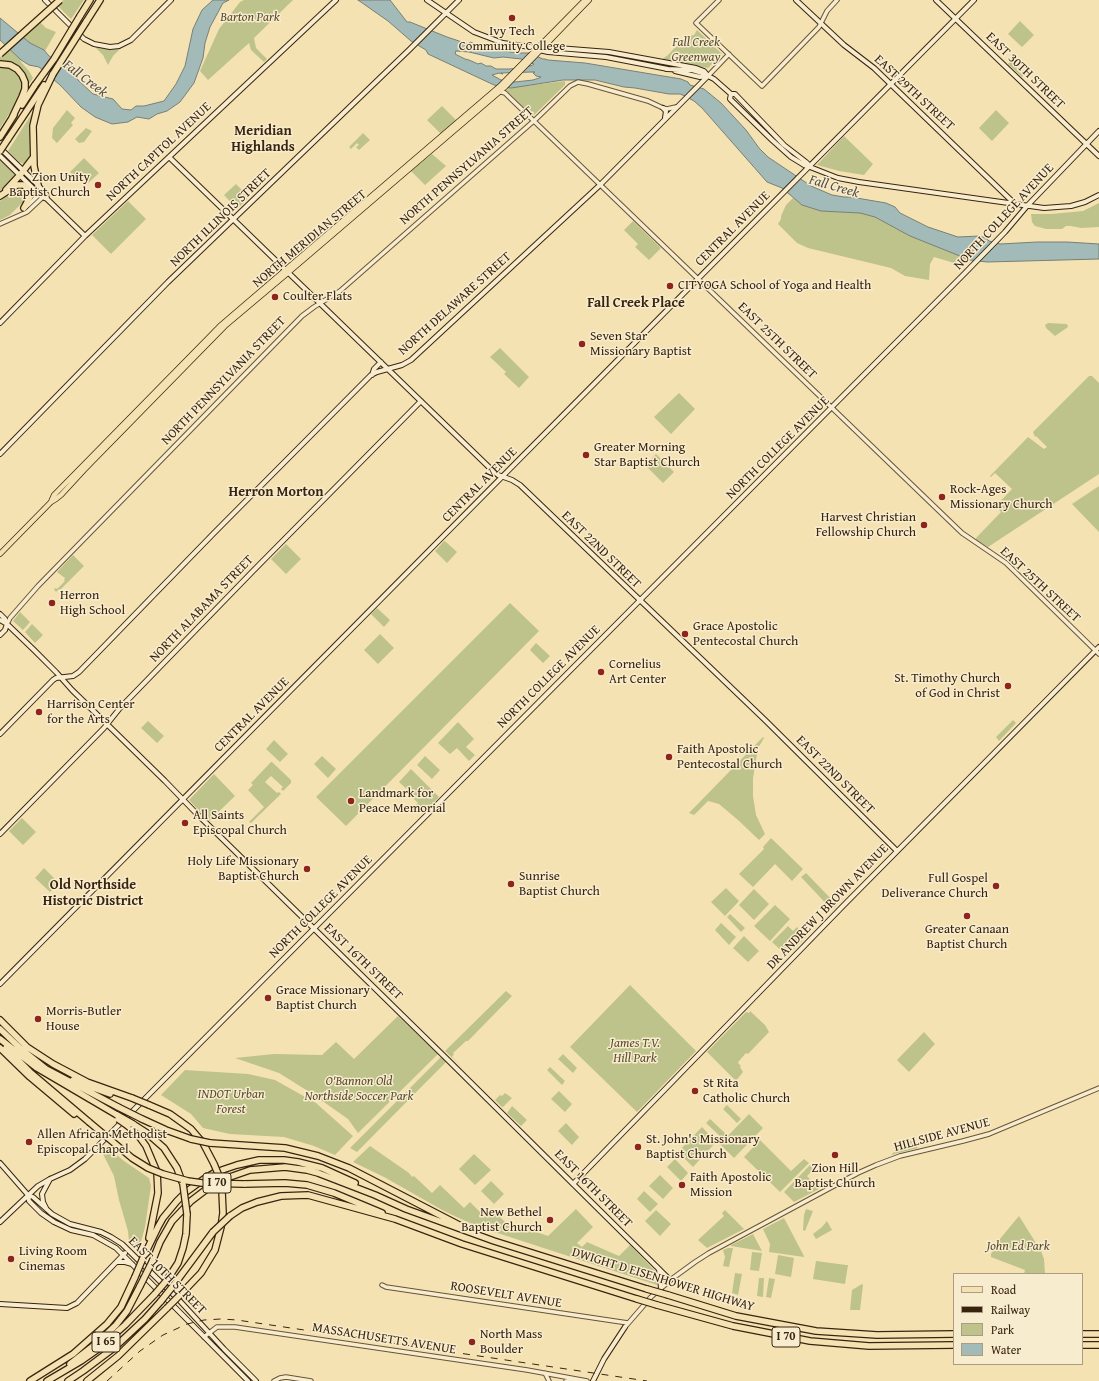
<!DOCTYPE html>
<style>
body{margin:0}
#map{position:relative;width:1099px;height:1381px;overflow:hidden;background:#f5e2b3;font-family:"Gentium Book Plus",serif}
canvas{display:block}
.legend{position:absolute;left:953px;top:1273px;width:130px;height:92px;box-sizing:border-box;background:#f8ecce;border:1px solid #ab9c82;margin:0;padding:5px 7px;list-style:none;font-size:12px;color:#38240f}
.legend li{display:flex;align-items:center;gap:8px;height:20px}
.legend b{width:20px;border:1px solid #ab9c82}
</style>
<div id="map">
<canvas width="1099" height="1381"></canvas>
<ul class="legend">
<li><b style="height:5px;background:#f5e2b3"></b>Road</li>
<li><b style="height:5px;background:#38240f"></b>Railway</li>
<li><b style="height:11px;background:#bdc38b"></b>Park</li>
<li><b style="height:11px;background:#a2bbb8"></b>Water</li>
</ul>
</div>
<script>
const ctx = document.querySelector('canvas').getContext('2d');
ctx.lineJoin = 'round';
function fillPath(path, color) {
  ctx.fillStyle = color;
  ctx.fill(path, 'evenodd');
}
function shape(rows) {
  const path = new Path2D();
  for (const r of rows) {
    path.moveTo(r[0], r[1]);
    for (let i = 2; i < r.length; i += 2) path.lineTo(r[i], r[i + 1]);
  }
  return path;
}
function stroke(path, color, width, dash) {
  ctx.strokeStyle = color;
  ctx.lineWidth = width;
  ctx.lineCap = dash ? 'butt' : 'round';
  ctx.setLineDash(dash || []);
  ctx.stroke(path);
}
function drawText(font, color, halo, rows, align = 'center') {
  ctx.font = font + ' "Gentium Book Plus",serif';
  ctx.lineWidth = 3;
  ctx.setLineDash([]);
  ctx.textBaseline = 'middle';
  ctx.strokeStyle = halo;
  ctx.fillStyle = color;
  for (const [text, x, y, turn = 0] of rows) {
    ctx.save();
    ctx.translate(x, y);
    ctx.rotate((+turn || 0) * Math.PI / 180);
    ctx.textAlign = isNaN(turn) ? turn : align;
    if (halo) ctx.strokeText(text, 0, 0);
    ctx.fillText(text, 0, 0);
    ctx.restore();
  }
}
fillPath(shape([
 [62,0,84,0,71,19,57,5],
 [244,0,293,0,254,38,256,48,267,59,264,62,251,50,249,43,208,80,200,71,219,29,240,2],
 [39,21,46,28,56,32,45,51,30,43,21,36],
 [1020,21,1034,35,1022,47,1008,34],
 [697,30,722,54,708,68,693,65,661,60,668,55,685,37,694,35],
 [94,46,107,48,122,47,113,56,108,65,103,55],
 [9,48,20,59,21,62,29,71,33,78,27,87,24,75,0,62,0,56],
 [1012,60,1025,73,1022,77,1008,64],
 [0,66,9,67,18,74,23,86,18,100,0,128],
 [565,81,565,85,534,115,532,115,507,91,508,88],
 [442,106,456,120,441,134,427,120],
 [34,110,31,154,30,158,26,164,24,164,19,162,8,151],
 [67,110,75,118,71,123,73,125,57,143,52,138,53,128],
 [996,110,1009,123,992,141,979,128],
 [86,128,92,131,84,142,79,143,75,139],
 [363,133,370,140,359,150,356,147,359,145,357,143,351,149,349,147],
 [844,136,873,164,864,175,839,171,817,165],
 [432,154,446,166,425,185,411,171],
 [84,158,99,173,85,186,70,172],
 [1,160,16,175,0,191,0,161],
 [236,184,249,197,237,209,224,195],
 [18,188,21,188,25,190,27,195,26,199,10,215,0,220,0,201],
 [793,198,802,205,821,211,860,213,875,217,910,236,971,260,961,265,934,257,930,264,929,280,905,276,891,268,808,248,797,243,778,224,781,219,781,216,786,205],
 [128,201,146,219,111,254,92,235],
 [1099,203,1099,227,1081,228,1071,226,1066,226,1062,229,1046,229,1035,226,1032,222,1031,214,1051,214,1083,211],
 [633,221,661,248,649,260,635,247,638,244,624,230],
 [1048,323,1067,324,1068,327,1055,336,1046,328,1045,325],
 [500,348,529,377,519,388,504,374,506,372,490,357],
 [1089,376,1092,376,1099,383,1099,474,988,547,976,540,976,538,1001,512,996,506,1012,489,995,473,991,477,990,476,1028,437,1044,449,1047,447,1036,436,1035,437,1033,432],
 [679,393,695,409,671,434,654,417],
 [656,454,674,472,663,483,645,465],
 [1099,486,1099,532,1072,504],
 [444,541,446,542,457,552,447,563,435,551],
 [286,544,301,559,286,574,271,559],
 [73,555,84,566,60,590,59,589,56,592,54,589,56,588,57,589,65,581,64,580,65,578,57,572],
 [510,603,539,631,346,826,316,797],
 [377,608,390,620,384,627,371,614],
 [20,612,30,622,23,630,13,621],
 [32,624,43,635,35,643,25,632],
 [380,634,394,648,378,664,364,650],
 [536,643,550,656,543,663,530,650],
 [1013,720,1016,723,999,741,996,737],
 [148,721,164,736,157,743,141,728],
 [458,722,474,739,466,747,475,755,469,761,457,748,450,754,438,743],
 [763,737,764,738,758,748,753,778,753,796,756,815,765,834,759,840,738,820,719,804,708,801,694,815,689,813],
 [274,740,288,754,280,762,266,749],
 [322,756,336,769,328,778,314,764],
 [425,756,440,770,432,779,417,765],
 [271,762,272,762,291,780,291,783,283,791,281,789,283,787,271,776,265,782,277,793,279,792,281,794,251,823,249,822,264,807,248,790,253,785,251,783],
 [411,769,439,797,424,812,416,805,418,803,412,797,413,795,399,782],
 [214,774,235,796,209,821,189,800],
 [22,818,36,832,23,845,9,831],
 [771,838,803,869,792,881,775,864,753,887,739,874,764,849,763,847],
 [44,868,59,883,50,892,35,878],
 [806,873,837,905,832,910,801,877],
 [726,888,739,901,725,916,711,902],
 [754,889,769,904,754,920,739,905],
 [775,905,790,919,770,941,754,926],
 [730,914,745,928,741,932,727,917],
 [721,923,736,937,729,945,715,930],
 [788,926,793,931,797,927,806,937,787,956,772,942],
 [744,936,759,951,748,962,733,948],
 [630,985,696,1051,637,1112,570,1047],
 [506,991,512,996,468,1041,466,1041,453,1053,454,1054,452,1057,465,1070,445,1051],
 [750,1011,765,1025,769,1032,748,1054,746,1053,739,1061,738,1063,741,1066,740,1067,743,1072,736,1081,707,1052,746,1012,749,1013],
 [398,1016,438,1054,358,1133,348,1119,311,1093,279,1073,235,1058,274,1054,322,1055,336,1042,354,1059],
 [924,1032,935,1044,909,1072,897,1060],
 [563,1054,577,1068,573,1073,558,1059],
 [441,1057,446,1062,357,1152,350,1148],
 [550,1067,565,1081,562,1085,547,1070],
 [185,1070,248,1074,275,1080,316,1103,353,1136,335,1155,314,1146,284,1137,230,1134,203,1128,191,1114,161,1095],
 [559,1091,572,1104,565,1112,551,1099],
 [505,1093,512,1098,503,1107,502,1107,495,1100,500,1095,502,1096],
 [727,1105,741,1119,737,1123,723,1109],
 [512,1106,527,1120,521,1126,507,1113],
 [749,1114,763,1128,734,1158,720,1144],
 [710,1119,726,1134,722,1138,706,1123],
 [566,1123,579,1137,572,1145,558,1131],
 [702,1127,716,1142,693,1167,678,1152],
 [908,1138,918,1148,891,1155],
 [760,1140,791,1171,804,1159,809,1163,780,1192,744,1157],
 [370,1146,409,1173,412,1177,414,1176,432,1193,440,1185,464,1208,470,1202,480,1212,486,1214,495,1212,510,1227,514,1224,548,1236,576,1209,593,1227,577,1243,582,1247,587,1242,619,1256,630,1245,657,1273,659,1280,657,1285,476,1226,444,1211,384,1177,353,1162],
 [107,1147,124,1161,149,1178,151,1186,145,1227,138,1253,129,1242,128,1231,119,1200,114,1176,102,1152],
 [474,1154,491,1170,475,1185,459,1169],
 [675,1159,688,1173,681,1181,667,1167],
 [810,1165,814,1169,807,1176,819,1189,794,1202,784,1192],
 [660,1175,673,1188,663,1199,649,1186],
 [491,1181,504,1194,494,1204,481,1191],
 [644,1191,658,1204,650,1212,637,1199],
 [806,1209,813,1211,805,1231,803,1230,804,1215],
 [656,1210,671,1224,660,1236,645,1221],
 [725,1210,744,1229,707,1248,698,1240,724,1216,722,1213],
 [1019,1216,1041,1251,1044,1259,1045,1274,1024,1274,1025,1270,991,1257,991,1254,999,1240],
 [784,1218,804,1256,804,1257,769,1252,770,1244,763,1229],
 [827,1221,832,1230,816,1239,813,1234,822,1227],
 [753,1234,762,1251,731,1246,731,1245],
 [728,1248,733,1248,729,1267,723,1266,725,1257,723,1250],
 [752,1252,762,1253,759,1271,750,1270],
 [778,1255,794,1258,791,1277,775,1274],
 [816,1261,846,1265,848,1265,845,1284,813,1279],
 [735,1273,742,1274,738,1295,732,1293],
 [759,1278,764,1278,763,1297,757,1296],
 [769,1278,775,1279,771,1298,766,1297],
 [862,1284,863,1285,860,1310,850,1310,852,1290]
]), '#bdc38b');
const water = shape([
 [213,0,229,0,223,3,210,27,205,43,203,58,194,83,180,102,167,111,157,114,149,119,137,117,128,122,112,124,95,117,81,107,60,85,39,67,29,65,21,60,0,40,0,18,30,43,44,50,49,56,70,69,78,80,93,94,113,99,122,109,131,110,136,106,144,106,164,101,176,84,185,66,193,29,202,10,213,0],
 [358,0,390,0,407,22,410,22,447,37,468,44,470,42,485,48,490,47,497,50,518,53,529,53,543,59,545,59,548,60,585,63,681,79,688,82,690,85,704,89,721,103,746,130,759,148,768,157,811,186,832,195,844,197,851,197,886,203,895,207,900,213,928,227,958,237,979,236,986,238,989,241,1000,244,1037,242,1067,242,1099,244,1099,259,987,262,970,260,910,236,875,217,860,213,821,211,802,205,782,188,767,182,702,108,694,101,685,96,680,94,669,94,635,88,624,87,595,80,563,80,511,88,494,85,428,54,426,50,411,41,388,21,358,0],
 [456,51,469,52,494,58,503,57,521,59,534,64,533,65,524,68,509,69,496,69,491,66,486,66,481,63,478,64,469,60,465,59,455,54,456,51],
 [532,72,535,72,533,73,536,76,541,77,539,78,533,80,515,82,501,80,492,75,499,73,503,74,501,73,532,72]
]);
fillPath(water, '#a2bbb8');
stroke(water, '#787f74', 1);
const tertiary = shape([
 [719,0,696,23,762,86,819,27,827,11,837,0],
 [708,76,729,54],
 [498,91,505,93,510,98,962,533,1006,563,1099,654],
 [26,207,43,191],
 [0,224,27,212,44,196],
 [7,624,10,618,38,586,302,316,314,307,340,291,536,119,570,86,578,82,588,84,648,101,663,108,667,109,676,107],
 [382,1285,386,1287,628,1323],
 [625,1327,651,1297,673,1278,695,1262,709,1253,858,1173,876,1165,900,1156,963,1141,989,1134,1099,1088],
 [204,1337,217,1327,235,1327,527,1370,587,1381],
 [545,1373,549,1381],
 [274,1381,280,1378,286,1377,311,1381],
 [566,1381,576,1380]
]);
const secondary = shape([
 [45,0,84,39,94,44,110,47,119,46,131,40,171,0],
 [427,0,474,32,503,43,537,48,545,47,609,52,696,68,704,71,708,76],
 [796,0,844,45,874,68,1015,204],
 [936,0,1099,156],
 [539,50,548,52,606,57,668,69],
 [666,69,692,70,702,73,714,79,731,94,735,94,784,145,806,162,810,166],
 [675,71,700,77,707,76],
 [731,94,730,99,772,140,791,157,804,165,810,167,838,178,859,182,1044,208,1071,206,1085,202,1099,195],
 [663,108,666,111,665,118],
 [0,148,38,185,46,194,47,199],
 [0,156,42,197,47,199,85,236],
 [169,157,494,472,498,475,512,480,520,485,766,721,897,851],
 [0,323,85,236,336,0],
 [372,375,374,369,381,362],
 [0,454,168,282,409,50,459,0],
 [0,614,5,619,7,624],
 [0,620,7,624,34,650,56,672,72,690,165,781,196,813,449,1061,670,1280],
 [0,635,5,630,7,624],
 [0,734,53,680,56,678,73,676,79,672,214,533,371,375,377,372,402,365,411,360,600,185,708,76],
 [0,834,104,728,120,708,253,571,421,401],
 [0,984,974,0],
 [0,1163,28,1195,33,1197,52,1214,70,1224,101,1232,111,1237,122,1244,179,1300,224,1349,256,1381],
 [573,1184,842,907,1099,647],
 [28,1195,29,1201,41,1213,54,1222,71,1230,93,1235,116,1248,248,1381],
 [46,1208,43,1202,42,1194,50,1179],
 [0,1222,38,1186,50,1179,70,1170,85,1159,966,272,1005,232,1027,206,1099,131],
 [117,1262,125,1262,132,1264],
 [659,1269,661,1288],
 [0,1304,67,1308,77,1303,125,1253],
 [593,1381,604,1359,625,1327]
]);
const primary = shape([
 [51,502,54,495,220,326,500,86,585,0],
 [0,554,51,502,56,499,61,495,84,470,226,325,283,277,505,87,589,0]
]);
const motorway = shape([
 [80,16,90,0],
 [86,22,100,0],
 [0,64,10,65,17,69,22,75,25,82,25,89,22,97,12,118],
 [22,105,35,85],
 [0,137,14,115],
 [8,139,44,85],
 [38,185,34,166,33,126,38,105,53,74],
 [6,190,20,175,33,158],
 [0,196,17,185,24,185,29,190,31,195,24,208],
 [0,1020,27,1047,53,1064,87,1082,132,1098],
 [0,1029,21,1049,46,1069,118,1107],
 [0,1039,37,1068,117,1115],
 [0,1048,30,1077,74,1114],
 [6,1048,30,1072,89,1122],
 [73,1080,88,1086,110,1094],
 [149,1105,170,1114,191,1129,203,1143,214,1164],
 [142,1119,166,1130,191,1139],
 [133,1124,147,1133,164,1148,177,1168,182,1182],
 [128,1126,138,1135,146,1146,157,1172,158,1193,149,1238],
 [210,1143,285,1148,318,1156,349,1168,461,1226],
 [244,1184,285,1183,307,1185,334,1193,382,1213],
 [230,1216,242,1208,257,1202,281,1196,308,1195,395,1219,462,1244,637,1299],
 [143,1258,158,1227,163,1218,177,1201,186,1192,204,1179,214,1173,225,1169,237,1165,259,1160,284,1160,298,1162,322,1168,355,1183],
 [152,1262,160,1242,172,1221,191,1201,212,1185,227,1178,250,1170,285,1167,307,1170,318,1173,375,1195,406,1209,494,1241,647,1289],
 [167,1280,178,1263,183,1248,186,1234,187,1214],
 [173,1286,213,1232],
 [181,1294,201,1273,215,1250,221,1227,223,1213,222,1191],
 [668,1295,736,1316,816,1331,877,1335,954,1334],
 [657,1305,733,1326,810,1341,869,1346,954,1345],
 [1082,1334,1099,1334],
 [1082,1345,1099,1345],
 [70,1364,97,1343,116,1325,127,1311,140,1286],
 [30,1381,73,1354,107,1324,121,1307,135,1277],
 [47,1381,81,1361,98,1349,125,1325,155,1294],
 [68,1381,83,1371,115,1347,145,1319,161,1301],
 [87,1381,118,1356,167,1308]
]);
stroke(tertiary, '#675438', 5.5);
stroke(secondary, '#38240f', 6);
stroke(primary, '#38240f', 6);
stroke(motorway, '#38240f', 8);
stroke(tertiary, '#f8ecce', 3.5);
stroke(secondary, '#f8ecce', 4);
stroke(primary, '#f5e2b3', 4.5);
stroke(motorway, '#f5e2b3', 5.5);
stroke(shape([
 [107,1381,140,1351,163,1335,187,1324,204,1320,221,1319,237,1320,647,1381]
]), '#38240f', 1, [7, 7]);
const motorwayBridge = shape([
 [0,54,60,0],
 [53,74,86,22],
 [35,85,54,59,80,16],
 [0,151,8,139],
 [132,1098,149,1105],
 [118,1107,142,1119],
 [117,1115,133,1124],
 [118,1119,128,1126],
 [89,1122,132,1158,148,1168,163,1174,188,1181,202,1183,244,1184],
 [191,1139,210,1143],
 [214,1164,219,1176,222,1191],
 [183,1184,187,1214],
 [213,1232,230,1216],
 [135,1277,143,1258],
 [140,1286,152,1262],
 [647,1289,668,1295],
 [155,1294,167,1280],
 [637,1299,657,1305],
 [161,1301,173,1286],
 [167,1308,181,1294]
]);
stroke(motorwayBridge, '#38240f', 8, []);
stroke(motorwayBridge, '#f5e2b3', 5.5);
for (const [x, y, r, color] of [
 [512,18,4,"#8f2418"],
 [98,185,4,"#8f2418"],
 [670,286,4,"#8f2418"],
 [275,297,4,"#8f2418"],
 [582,344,4,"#8f2418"],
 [586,455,4,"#8f2418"],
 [942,497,4,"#8f2418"],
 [924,525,4,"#8f2418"],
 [52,603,4,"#8f2418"],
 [685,634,4,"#8f2418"],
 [601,672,4,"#8f2418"],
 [1008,686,4,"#8f2418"],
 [39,712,4,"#8f2418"],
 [669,757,4,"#8f2418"],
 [351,801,4,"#8f2418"],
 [185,823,4,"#8f2418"],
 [307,869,4,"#8f2418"],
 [511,884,4,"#8f2418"],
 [996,886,4,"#8f2418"],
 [967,916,4,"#8f2418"],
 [268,998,4,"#8f2418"],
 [38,1019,4,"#8f2418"],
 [695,1091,4,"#8f2418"],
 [29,1142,4,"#8f2418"],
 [638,1147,4,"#8f2418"],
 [835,1155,4,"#8f2418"],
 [682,1185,4,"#8f2418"],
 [550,1220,4,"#8f2418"],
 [11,1259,4,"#8f2418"],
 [472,1342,4,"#8f2418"]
]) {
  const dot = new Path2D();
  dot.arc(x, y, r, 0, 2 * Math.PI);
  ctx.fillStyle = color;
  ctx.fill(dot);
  stroke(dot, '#f8ecce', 1.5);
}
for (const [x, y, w] of [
 [217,1183,28],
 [786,1337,28],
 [106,1342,28]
]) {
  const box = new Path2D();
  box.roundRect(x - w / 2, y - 10, w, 20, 3);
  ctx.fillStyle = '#f8ecce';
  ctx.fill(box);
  stroke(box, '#38240f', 1);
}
drawText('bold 12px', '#38240f', null, [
 ["I 70",217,1183],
 ["I 70",786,1337],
 ["I 65",106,1342]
]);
drawText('italic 13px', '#594c2e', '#f8ecce', [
 ["Barton Park",250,18],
 ["Fall Creek",696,43],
 ["Greenway",696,58],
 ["James T.V.",635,1044],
 ["Hill Park",635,1059],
 ["O'Bannon Old",359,1082],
 ["Northside Soccer Park",359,1097],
 ["INDOT Urban",231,1095],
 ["Forest",231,1110],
 ["John Ed Park",1018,1247]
]);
drawText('13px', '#38240f', '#f8ecce', [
 ["Ivy Tech",512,32,"center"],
 ["Community College",512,47,"center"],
 ["Zion Unity",90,178,"right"],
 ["Baptist Church",90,193,"right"],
 ["CITYOGA School of Yoga and Health",678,286],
 ["Coulter Flats",283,297],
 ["Seven Star",590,337],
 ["Missionary Baptist",590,352],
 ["Greater Morning",594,448],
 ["Star Baptist Church",594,463],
 ["Rock-Ages",950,490],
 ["Missionary Church",950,505],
 ["Harvest Christian",916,518,"right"],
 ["Fellowship Church",916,533,"right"],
 ["Herron",60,596],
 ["High School",60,611],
 ["Grace Apostolic",693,627],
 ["Pentecostal Church",693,642],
 ["Cornelius",609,665],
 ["Art Center",609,680],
 ["St. Timothy Church",1000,679,"right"],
 ["of God in Christ",1000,694,"right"],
 ["Harrison Center",47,705],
 ["for the Arts",47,720],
 ["Faith Apostolic",677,750],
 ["Pentecostal Church",677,765],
 ["Landmark for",359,794],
 ["Peace Memorial",359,809],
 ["All Saints",193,816],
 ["Episcopal Church",193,831],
 ["Holy Life Missionary",299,862,"right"],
 ["Baptist Church",299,877,"right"],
 ["Sunrise",519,877],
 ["Baptist Church",519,892],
 ["Full Gospel",988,879,"right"],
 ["Deliverance Church",988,894,"right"],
 ["Greater Canaan",967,930,"center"],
 ["Baptist Church",967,945,"center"],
 ["Grace Missionary",276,991],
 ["Baptist Church",276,1006],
 ["Morris-Butler",46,1012],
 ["House",46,1027],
 ["St Rita",703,1084],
 ["Catholic Church",703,1099],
 ["Allen African Methodist",37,1135],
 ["Episcopal Chapel",37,1150],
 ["St. John's Missionary",646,1140],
 ["Baptist Church",646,1155],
 ["Zion Hill",835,1169,"center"],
 ["Baptist Church",835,1184,"center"],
 ["Faith Apostolic",690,1178],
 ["Mission",690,1193],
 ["New Bethel",542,1213,"right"],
 ["Baptist Church",542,1228,"right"],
 ["Living Room",19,1252],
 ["Cinemas",19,1267],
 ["North Mass",480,1335],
 ["Boulder",480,1350]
], 'left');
drawText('13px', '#38240f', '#f8ecce', [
 ["EAST 30TH STREET",1025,71,44],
 ["EAST 29TH STREET",914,93,43],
 ["NORTH CAPITOL AVENUE",159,152,-43],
 ["NORTH PENNSYLVANIA STREET",467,166,-41],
 ["NORTH COLLEGE AVENUE",1004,217,-47],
 ["NORTH ILLINOIS STREET",221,218,-44],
 ["CENTRAL AVENUE",733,229,-45],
 ["NORTH MERIDIAN STREET",310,239,-40],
 ["NORTH DELAWARE STREET",455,304,-42],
 ["EAST 25TH STREET",777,341,44],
 ["NORTH PENNSYLVANIA STREET",224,381,-46],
 ["NORTH COLLEGE AVENUE",778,448,-45],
 ["CENTRAL AVENUE",480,485,-45],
 ["EAST 22ND STREET",601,550,44],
 ["EAST 25TH STREET",1040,585,43],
 ["NORTH ALABAMA STREET",202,609,-46],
 ["NORTH COLLEGE AVENUE",549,677,-45],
 ["CENTRAL AVENUE",252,715,-45],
 ["EAST 22ND STREET",835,775,45],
 ["NORTH COLLEGE AVENUE",321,907,-45],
 ["DR ANDREW J BROWN AVENUE",828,907,-46],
 ["EAST 16TH STREET",363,962,44],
 ["HILLSIDE AVENUE",942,1135,-15],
 ["EAST 16TH STREET",593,1189,45],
 ["EAST 10TH STREET",167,1276,45],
 ["DWIGHT D EISENHOWER HIGHWAY",663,1280,17],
 ["ROOSEVELT AVENUE",506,1295,9],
 ["MASSACHUSETTS AVENUE",384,1339,9]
]);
drawText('italic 14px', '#585142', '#f8ecce', [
 ["Fall Creek",85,79,37],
 ["Fall Creek",834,187,16]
]);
drawText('bold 14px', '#38240f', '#f8ecce', [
 ["Meridian",263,131],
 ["Highlands",263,147],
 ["Fall Creek Place",636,303],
 ["Herron Morton",276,492],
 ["Old Northside",93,885],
 ["Historic District",93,901]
]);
</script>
